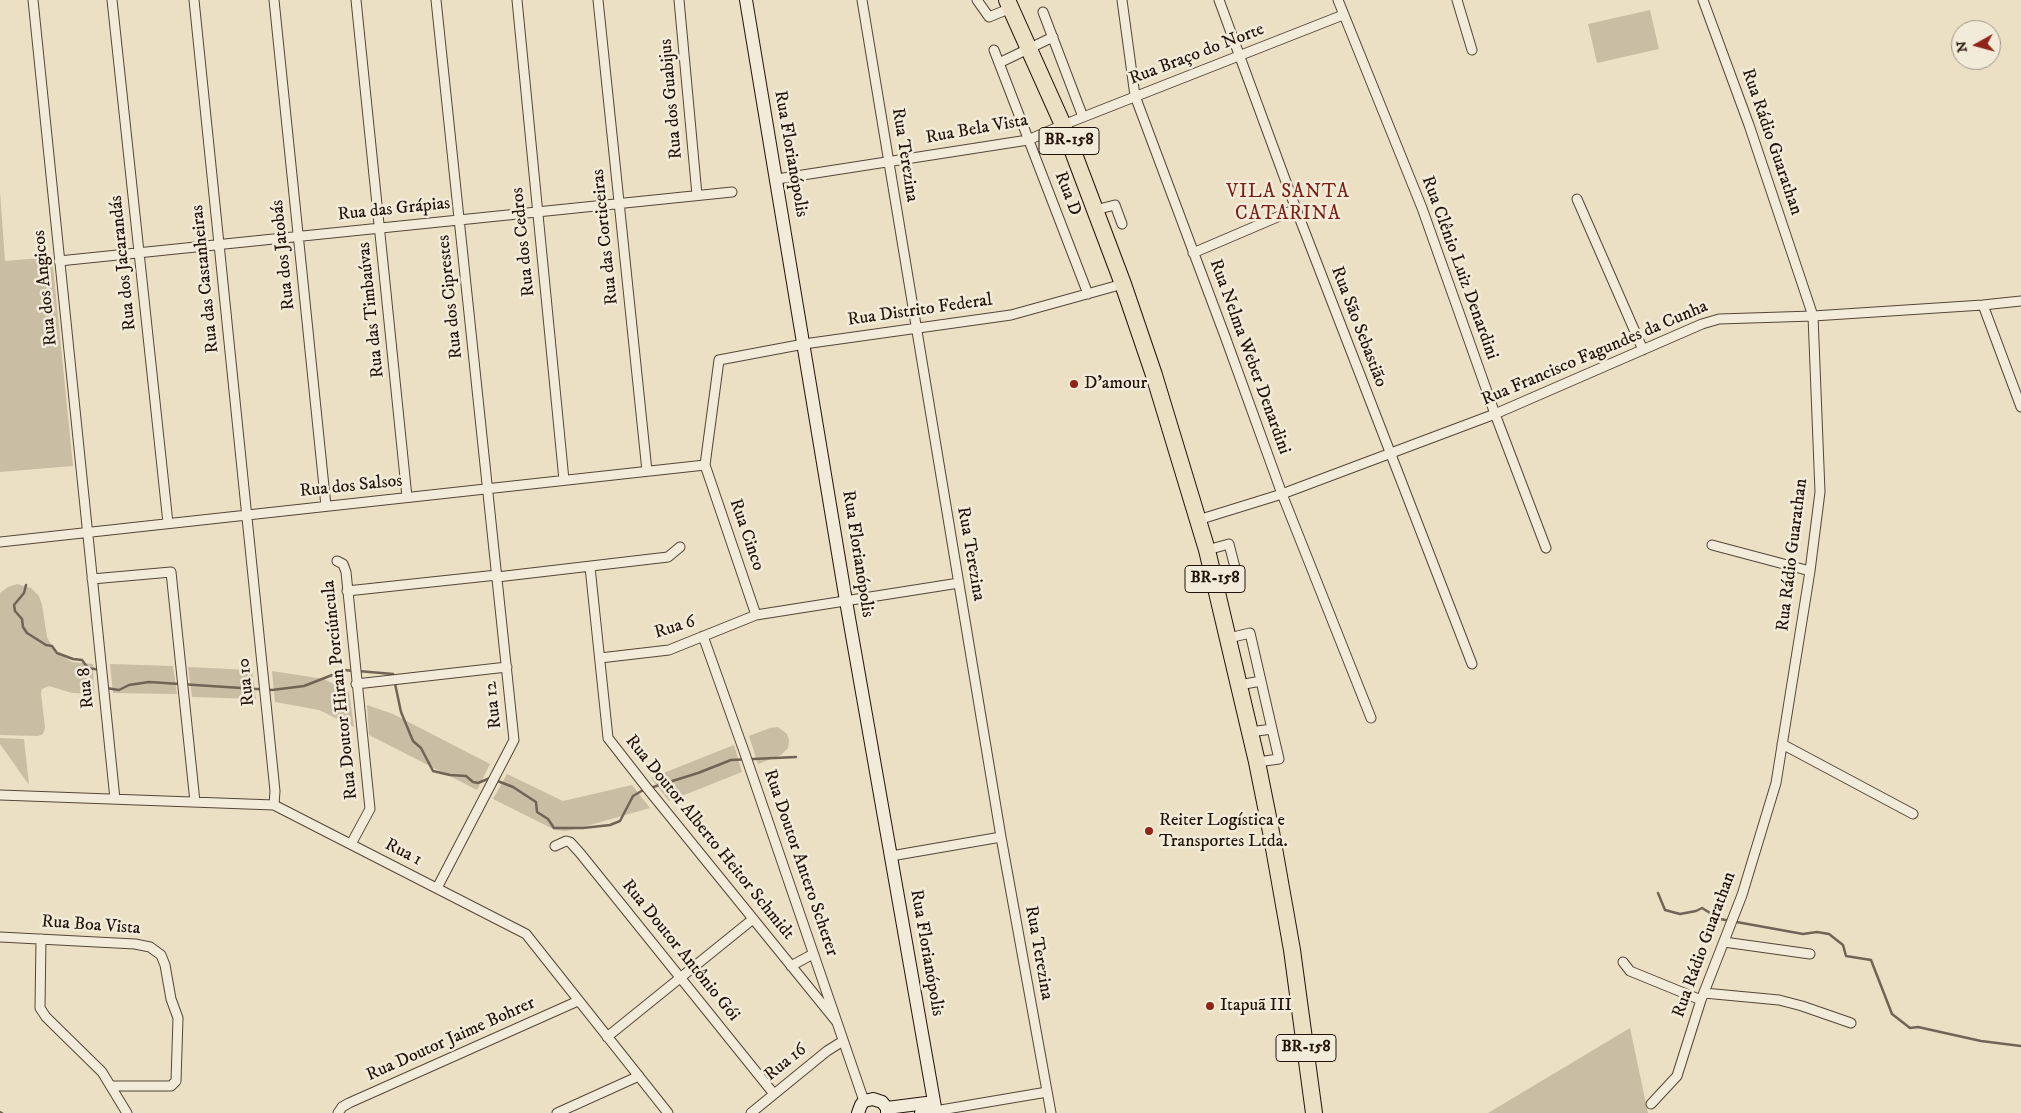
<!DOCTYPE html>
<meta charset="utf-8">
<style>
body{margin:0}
#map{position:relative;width:2021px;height:1113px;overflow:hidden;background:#ebe0c4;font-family:"IM FELL DW Pica",serif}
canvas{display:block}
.north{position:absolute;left:1951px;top:20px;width:50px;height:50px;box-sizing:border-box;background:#f2ebd9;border:1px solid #9f9486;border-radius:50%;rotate:263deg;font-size:14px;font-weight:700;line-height:20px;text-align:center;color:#23120a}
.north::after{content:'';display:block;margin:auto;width:18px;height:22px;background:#8f2418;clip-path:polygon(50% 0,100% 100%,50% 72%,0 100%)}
</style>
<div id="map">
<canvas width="2021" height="1113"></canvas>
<div class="north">N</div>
</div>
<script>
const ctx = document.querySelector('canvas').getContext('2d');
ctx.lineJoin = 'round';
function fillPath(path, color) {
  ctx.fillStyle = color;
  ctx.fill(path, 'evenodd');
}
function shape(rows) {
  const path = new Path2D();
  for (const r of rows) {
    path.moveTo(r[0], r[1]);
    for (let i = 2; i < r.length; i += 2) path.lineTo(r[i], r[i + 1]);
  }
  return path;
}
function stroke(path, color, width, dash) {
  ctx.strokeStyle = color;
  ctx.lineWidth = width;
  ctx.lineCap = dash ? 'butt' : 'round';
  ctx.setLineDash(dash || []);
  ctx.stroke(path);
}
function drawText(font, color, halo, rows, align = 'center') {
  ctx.font = font + ' "IM FELL DW Pica",serif';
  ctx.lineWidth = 5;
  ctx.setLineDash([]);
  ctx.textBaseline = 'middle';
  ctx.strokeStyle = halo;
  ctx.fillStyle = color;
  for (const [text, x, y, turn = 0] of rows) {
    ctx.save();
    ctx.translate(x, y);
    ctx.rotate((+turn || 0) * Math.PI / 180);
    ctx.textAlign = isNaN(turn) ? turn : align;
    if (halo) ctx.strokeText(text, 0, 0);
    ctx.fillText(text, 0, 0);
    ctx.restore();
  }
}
fillPath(shape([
 [1650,10,1659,49,1597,63,1588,24],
 [0,191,5,261,52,257,73,466,0,472],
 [17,584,31,588,39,596,42,605,47,637,54,650,72,662,93,664,94,694,72,693,49,686,42,689,41,693,45,728,43,734,38,736,0,735,0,593,8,587],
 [110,664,173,666,177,694,113,693],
 [188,667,252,670,256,699,192,697],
 [272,671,324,679,349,692,354,727,319,710,275,702],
 [367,705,393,714,490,764,477,790,369,735],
 [778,727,787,734,789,740,788,748,781,755,758,764,749,736,770,728],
 [0,738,24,739,29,785,0,744],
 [734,745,742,772,669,801,651,778],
 [507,774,563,801,632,785,650,808,576,829,566,831,555,830,493,799],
 [1630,1028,1648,1113,1488,1113]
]), '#c9bda4');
stroke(shape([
 [26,585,24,593,14,605,15,611,22,619,23,627,27,633,46,645,52,646,57,653,73,659,82,660,88,668,101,670],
 [358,671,393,674,401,712,413,741,421,748,433,771,450,775,466,776,473,782,478,783,490,778,513,787,536,802,537,812,548,819,554,828,583,828,610,825,620,821,633,796,645,789],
 [106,688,119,690,129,685,149,682,272,690,304,686,345,670,353,671],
 [650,788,698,773,731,760,796,757],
 [1658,893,1665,910,1680,914,1696,911,1702,908,1720,919,1803,934,1817,932,1829,934,1843,945,1846,956,1871,960,1892,1014,1910,1028,1918,1027,1981,1041,2021,1046],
 [0,1112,2,1113]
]), '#726454', 2.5);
const street = shape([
 [33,0,115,799],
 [112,0,168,523],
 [194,0,275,791,274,805],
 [274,0,326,506],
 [356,0,407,497],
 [436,0,514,740,437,888],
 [517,0,564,480],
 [598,0,647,471],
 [679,0,697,195],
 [862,0,1001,837,1051,1113],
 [977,0,989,17,1011,8],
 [1122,0,1135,96,1226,339,1282,494,1371,718],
 [1219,0,1296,209,1472,664],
 [1338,0,1422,208,1495,414,1546,548],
 [1457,0,1472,50],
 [1043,12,1083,117],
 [994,50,1088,294],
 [999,63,1053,37],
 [777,179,1028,140,1063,125,1343,15],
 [1577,199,1643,350],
 [1095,210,1115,205,1122,224],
 [1193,253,1296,209],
 [59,261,732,192],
 [1983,305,2021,407],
 [1198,520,1282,494,1495,414,1702,324,1719,319,1813,316,1983,305,2021,301],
 [0,542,705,465],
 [1712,545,1810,571],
 [1207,550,1229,544,1239,583,1218,590],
 [337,561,343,564,346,572,370,809,351,844],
 [590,567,608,738,647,788,836,1021],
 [497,577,668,557,680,547],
 [92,579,171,572,195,802],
 [347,591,497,575],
 [756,615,705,465,719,360,804,344,1011,315,1123,284],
 [703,636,745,754,864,1101],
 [1229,638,1250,633,1272,729,1279,759,1257,762],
 [600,658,669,650,756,615,959,583],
 [356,684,507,667],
 [1239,685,1261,681],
 [1250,732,1272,729],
 [1782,744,1913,814],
 [0,795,274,805,526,934,668,1113],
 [555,846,566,841,570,842,580,853,774,1094],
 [891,856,1001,837],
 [0,937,135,944,150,947,161,955,165,965,171,999,178,1018,176,1081,171,1086,111,1086],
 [41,939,40,1008,46,1017,102,1072,127,1113],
 [1724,942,1810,954],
 [1623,962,1630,971,1701,1000],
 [791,966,813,954],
 [1704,993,1779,1000,1802,1006,1851,1023],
 [607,1037,753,919],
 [1651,1104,1677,1076,1701,1000,1742,895,1776,783,1810,571,1820,492,1813,316,1749,125,1703,0],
 [935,1111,1047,1092],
 [338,1113,342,1107,349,1103,578,1001],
 [557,1113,639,1076],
 [751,1113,827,1051,843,1041]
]);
const secondary = shape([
 [746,0,846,601,936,1113],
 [887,1108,934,1102],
 [858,1113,861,1105,864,1101,873,1099,882,1102,887,1108,887,1113],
 [921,1113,935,1111]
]);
const highway = shape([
 [1007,0,1063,125,1123,284,1154,375,1207,550,1257,762,1272,837,1292,950,1314,1113]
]);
stroke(street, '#554638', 11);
stroke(secondary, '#23120a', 14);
stroke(highway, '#23120a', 18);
stroke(street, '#f2ebd9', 9);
stroke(secondary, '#f2ebd9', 12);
stroke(highway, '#ebe0c4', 16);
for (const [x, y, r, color] of [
 [1074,384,5,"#8f2418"],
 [1149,831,5,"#8f2418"],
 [1210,1006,5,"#8f2418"]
]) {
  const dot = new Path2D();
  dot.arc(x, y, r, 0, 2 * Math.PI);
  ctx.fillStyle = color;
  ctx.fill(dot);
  stroke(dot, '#f2ebd9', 2);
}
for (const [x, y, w] of [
 [1069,141,60],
 [1215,579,60],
 [1306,1048,60]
]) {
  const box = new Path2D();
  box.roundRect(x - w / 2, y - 13.5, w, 27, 4);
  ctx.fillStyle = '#f2ebd9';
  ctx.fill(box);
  stroke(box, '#23120a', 1);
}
drawText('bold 16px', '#23120a', null, [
 ["BR-158",1069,141],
 ["BR-158",1215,579],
 ["BR-158",1306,1048]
]);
drawText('18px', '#23120a', '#f2ebd9', [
 ["Rua Braço do Norte",1197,55,-21],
 ["Rua dos Guabijus",672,99,-95],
 ["Rua Bela Vista",977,130,-10],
 ["Rua Rádio Guarathan",1771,142,71],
 ["Rua Florianópolis",790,154,80],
 ["Rua Terezina",904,155,81],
 ["Rua D",1067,194,69],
 ["Rua das Grápias",394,210,-6],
 ["Rua das Corticeiras",606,237,-96],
 ["Rua dos Cedros",524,242,-96],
 ["Rua dos Jatobás",284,255,-96],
 ["Rua dos Jacarandás",124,263,-96],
 ["Rua Clênio Luiz Denardini",1459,268,70],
 ["Rua das Castanheiras",206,279,-96],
 ["Rua dos Angicos",46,288,-96],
 ["Rua dos Ciprestes",451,297,-96],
 ["Rua das Timbaúvas",372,310,-96],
 ["Rua Distrito Federal",920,311,-8],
 ["Rua São Sebastião",1358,327,69],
 ["Rua Francisco Fagundes da Cunha",1595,354,-23],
 ["Rua Nelma Weber Denardini",1249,357,70],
 ["Rua dos Salsos",351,487,-6],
 ["Rua Cinco",746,535,71],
 ["Rua Florianópolis",857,554,81],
 ["Rua Terezina",970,554,80],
 ["Rua Rádio Guarathan",1793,555,-83],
 ["Rua 6",675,628,-17],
 ["Rua 10",247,682,-96],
 ["Rua 8",87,688,-96],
 ["Rua Doutor Hiran Porciúncula",341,690,-96],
 ["Rua 12",494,705,-96],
 ["Rua Doutor Alberto Heitor Schmidt",709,838,51],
 ["Rua 1",403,853,27],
 ["Rua Doutor Antero Scherer",800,863,71],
 ["Rua Boa Vista",91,926,4],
 ["Rua Rádio Guarathan",1705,945,-70],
 ["Rua Doutor Antônio Gói",680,951,51],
 ["Rua Florianópolis",926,953,80],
 ["Rua Terezina",1038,953,80],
 ["Rua Doutor Jaime Bohrer",451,1040,-24],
 ["Rua 16",786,1063,-39]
]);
drawText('18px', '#23120a', '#f2ebd9', [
 ["D'amour",1084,384],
 ["Reiter Logística e",1159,821],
 ["Transportes Ltda.",1159,842],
 ["Itapuã III",1220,1006]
], 'left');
ctx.letterSpacing = '1px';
drawText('19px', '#7a1f14', '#f2ebd9', [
 ["VILA SANTA",1288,193],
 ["CATARINA",1288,215]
]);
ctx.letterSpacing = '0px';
</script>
